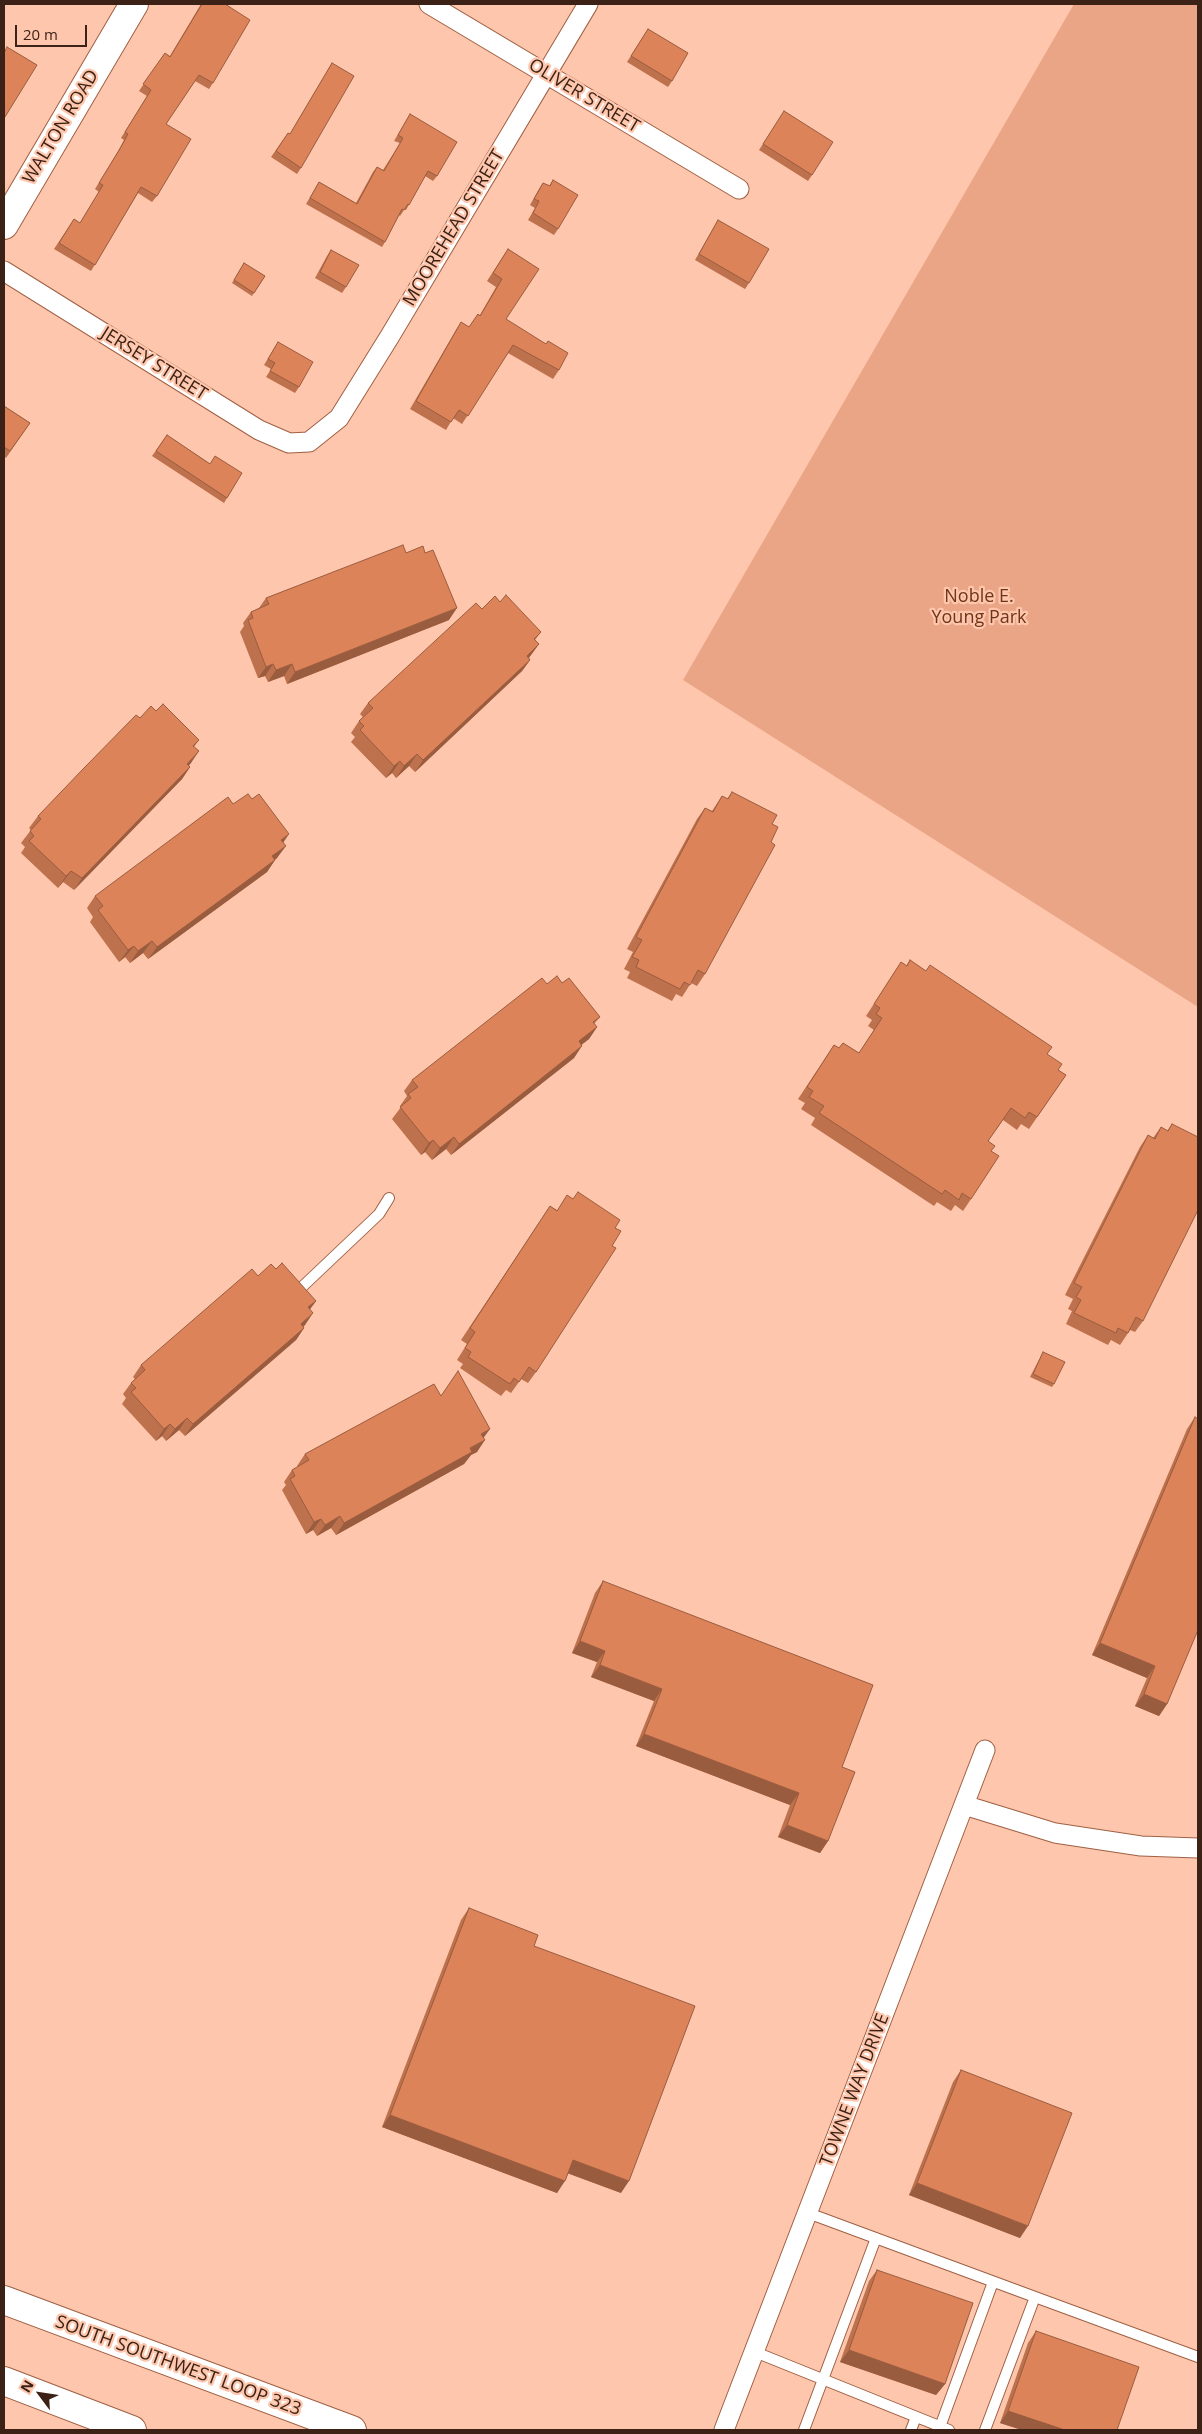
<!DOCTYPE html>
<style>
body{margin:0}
#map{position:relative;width:1202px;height:2434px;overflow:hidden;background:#fec6ac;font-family:"Open Sans",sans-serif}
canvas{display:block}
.frame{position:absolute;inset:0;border:5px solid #3c2216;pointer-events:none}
.north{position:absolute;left:15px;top:2369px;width:50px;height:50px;-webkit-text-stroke:4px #fec6ac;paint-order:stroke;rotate:301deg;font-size:14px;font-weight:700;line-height:20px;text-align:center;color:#3c2216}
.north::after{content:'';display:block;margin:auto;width:18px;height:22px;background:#3c2216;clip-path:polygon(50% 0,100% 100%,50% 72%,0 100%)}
.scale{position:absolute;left:15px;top:25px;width:72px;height:22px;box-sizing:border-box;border:2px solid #3c2216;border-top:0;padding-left:6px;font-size:15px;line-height:18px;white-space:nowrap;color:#3c2216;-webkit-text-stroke:4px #fec6ac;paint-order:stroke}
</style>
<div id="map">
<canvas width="1202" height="2434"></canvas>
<div class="frame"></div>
<div class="north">N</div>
<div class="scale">20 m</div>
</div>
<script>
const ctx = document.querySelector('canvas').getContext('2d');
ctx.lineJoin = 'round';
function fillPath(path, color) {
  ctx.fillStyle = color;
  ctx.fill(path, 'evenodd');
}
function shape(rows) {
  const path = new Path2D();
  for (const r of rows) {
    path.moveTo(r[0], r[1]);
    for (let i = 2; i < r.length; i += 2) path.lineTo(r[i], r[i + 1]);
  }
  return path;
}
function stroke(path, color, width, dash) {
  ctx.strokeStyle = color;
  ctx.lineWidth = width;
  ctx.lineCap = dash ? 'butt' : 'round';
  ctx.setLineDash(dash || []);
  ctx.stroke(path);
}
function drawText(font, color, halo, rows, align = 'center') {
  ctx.font = font + ' "Open Sans",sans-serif';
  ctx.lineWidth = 4.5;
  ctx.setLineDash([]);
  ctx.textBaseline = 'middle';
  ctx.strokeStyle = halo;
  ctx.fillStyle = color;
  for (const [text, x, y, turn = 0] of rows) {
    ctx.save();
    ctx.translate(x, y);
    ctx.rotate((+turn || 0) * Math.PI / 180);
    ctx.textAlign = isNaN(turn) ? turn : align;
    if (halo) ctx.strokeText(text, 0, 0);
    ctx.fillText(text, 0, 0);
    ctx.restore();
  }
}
fillPath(shape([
 [1074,4,1198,4,1198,1007,683,680]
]), '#eaa586');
const lane = shape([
 [302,1287,379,1214,389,1198],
 [808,2213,1035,2297],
 [755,2352,949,2430],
 [940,2427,993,2282],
 [804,2430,876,2238],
 [911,2430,916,2417],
 [985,2430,1035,2297,1198,2357]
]);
const street = shape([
 [429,4,739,189],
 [4,271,259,430,289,443,309,442,339,418,390,336,588,4],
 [964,1805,1055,1833,1141,1846,1198,1848],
 [724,2430,985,1750]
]);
const secondary = shape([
 [4,225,134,4]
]);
const highway = shape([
 [4,2300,352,2430],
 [4,2381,132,2430]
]);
stroke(lane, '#9f6044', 12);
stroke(street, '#9f6044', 21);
stroke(secondary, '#9f6044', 30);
stroke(highway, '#9f6044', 30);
stroke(lane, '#fff', 10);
stroke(street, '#fff', 19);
stroke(secondary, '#fff', 28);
stroke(highway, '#fff', 28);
fillPath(shape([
 [201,4,225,4,213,83,209,89,195,81,166,124,157,196,152,202,138,193,91,271,54,249,74,219,80,223,99,192,95,189,117,153,124,140,121,138,147,96,139,91,165,53,170,56],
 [648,29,672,81,668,87,627,62],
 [332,63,301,168,297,174,271,157,288,133,290,134],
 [410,114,437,176,433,181,425,176,406,210,404,210,400,216,399,215,385,242,382,247,306,204,319,182,356,203,373,172,377,167,383,170,400,143,394,141],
 [780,118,812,175,808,181,759,150],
 [553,180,558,229,554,235,528,220,535,208,530,205,539,189,543,183,549,186],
 [718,220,749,283,745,289,695,260],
 [508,249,506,319,559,370,553,379,508,353,462,424,453,418,446,430,410,409,456,330,461,322,469,327,478,314,480,315,496,287,487,281],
 [331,250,346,287,342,293,315,278,327,256],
 [244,263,265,276,252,296,232,283],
 [278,342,299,387,295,393,266,377,271,369,264,365],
 [4,406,30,423,6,458,4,456],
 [167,435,209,463,227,498,224,503,152,456],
 [406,553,449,620,287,684,284,676,268,682,265,676,258,678,240,632,244,626,243,623,251,612,259,608,266,598],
 [500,602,541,632,535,640,539,644,529,658,530,660,522,671,415,772,409,766,396,778,392,773,386,778,351,742,355,737,351,733,359,721,363,717,360,714,368,703,482,609],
 [156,711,199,740,194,747,191,763,189,765,190,767,182,779,74,890,63,882,58,888,21,853,25,847,21,843,31,830,29,828,38,816,140,718],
 [732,792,705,974,697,986,691,983,682,997,676,994,672,1001,627,978,630,972,624,969,633,952,627,949,697,819,705,808,712,811,722,796,727,799],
 [283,843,277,858,275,860,267,872,148,959,143,953,130,963,125,957,119,962,90,922,93,917,87,908,95,896],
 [910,960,1047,1054,1058,1070,1066,1075,1029,1129,1021,1124,1017,1130,1003,1120,988,1141,991,1151,971,1199,963,1211,955,1205,951,1211,937,1202,934,1206,811,1125,815,1118,801,1109,805,1103,798,1099,834,1045,839,1048,843,1043,859,1053,874,1030,868,1026,872,1020,866,1016,901,962,906,966],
 [562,983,600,1017,594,1024,597,1027,589,1039,581,1045,574,1058,451,1155,446,1149,432,1160,425,1152,421,1155,392,1119,401,1107,400,1106,407,1096,404,1091,412,1080,547,984],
 [1172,1124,1143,1321,1135,1332,1130,1330,1120,1345,1111,1340,1108,1345,1066,1324,1072,1311,1068,1309,1073,1299,1065,1295,1140,1147,1148,1135,1153,1138,1161,1127,1167,1131],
 [550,1206,557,1210,615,1228,536,1372,528,1383,521,1379,511,1393,506,1390,501,1396,460,1368,463,1364,457,1360,467,1344,461,1340],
 [276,1269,316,1301,310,1309,305,1325,303,1327,304,1328,296,1340,185,1436,179,1430,166,1441,162,1436,156,1441,122,1404,126,1398,123,1394,131,1383,135,1379,133,1377,141,1365,258,1276],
 [1043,1352,1054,1384,1052,1387,1030,1377],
 [441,1396,484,1438,477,1452,471,1455,464,1464,336,1535,331,1528,317,1536,313,1530,306,1534,282,1490,286,1485,284,1482,292,1470,298,1467,297,1466,305,1454],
 [1195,1417,1167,1704,1159,1716,1135,1706,1147,1678,1092,1655,1187,1429],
 [603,1581,842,1767,828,1841,820,1853,778,1837,790,1805,636,1746,654,1701,591,1677,597,1662,572,1653,595,1593],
 [469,1908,534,1946,621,2193,568,2173,557,2193,382,2127,461,1920],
 [961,2070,1020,2238,909,2195,953,2082],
 [877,2270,945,2384,936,2395,840,2362,869,2281],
 [1036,2331,1117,2430,1022,2430,1000,2423,1028,2343]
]), '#bd714d');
fillPath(shape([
 [457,608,449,620,287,684,295,672],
 [539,644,530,656,518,668,527,656],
 [530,660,522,671,415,772,423,760],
 [273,664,265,676,258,678,266,667],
 [292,664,284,676,268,682,276,670],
 [199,751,191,763,179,776,187,764],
 [417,754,409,766,396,778,404,766],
 [400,761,392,773,386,778,394,766],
 [190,767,182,779,74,890,82,878],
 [289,834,281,846,281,840],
 [286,846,277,858,264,868,272,856],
 [275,860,267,872,148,959,157,947],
 [71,871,63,882,58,888,66,876],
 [152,941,143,953,130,963,138,951],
 [134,946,125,957,119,962,128,950],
 [597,1027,589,1039,571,1053,579,1041],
 [582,1046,574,1058,451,1155,459,1144],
 [454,1137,446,1149,432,1160,440,1148],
 [433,1140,425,1152,421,1155,429,1143],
 [316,1301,308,1312,308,1307],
 [313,1313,305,1325,292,1336,301,1324],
 [304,1328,296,1340,185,1436,193,1424],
 [187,1418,179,1430,166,1441,175,1429],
 [170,1424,162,1436,156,1441,164,1429],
 [490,1429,482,1440,481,1434],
 [485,1440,477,1452,471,1455,464,1464,336,1535,344,1523],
 [340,1516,331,1528,317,1536,325,1525],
 [321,1519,313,1530,306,1534,314,1522],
 [580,1641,605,1651,597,1662,572,1653],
 [1100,1643,1155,1666,1147,1678,1092,1655],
 [600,1665,662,1689,654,1701,591,1677],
 [1144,1694,1167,1704,1159,1716,1135,1706],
 [644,1734,799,1793,790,1805,636,1746],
 [787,1825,828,1841,820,1853,778,1837],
 [390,2115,565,2181,557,2193,382,2127],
 [573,2160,629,2181,621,2193,564,2172],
 [917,2183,1028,2226,1020,2238,909,2195],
 [849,2350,945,2384,936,2395,840,2362],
 [1008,2411,1065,2430,1022,2430,1000,2423]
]), '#9a5c3f');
const building = shape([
 [202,4,225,4,250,20,213,83,199,75,166,124,191,139,157,196,141,187,95,265,59,243,74,219,80,223,103,185,99,183,121,147,128,134,125,132,151,90,143,84,165,53,170,57,202,4],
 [648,29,688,53,672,81,631,56,648,29],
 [7,47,37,65,5,117,4,116,4,53,7,47],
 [332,63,354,76,301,168,276,151,288,133,290,134,332,63],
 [784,111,833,142,812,175,763,144,784,111],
 [410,114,457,142,437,176,428,171,409,205,408,204,404,210,402,209,385,242,310,198,319,182,357,204,377,167,384,171,403,138,398,135,410,114],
 [553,180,578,195,558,229,533,213,539,201,534,199,543,183,550,186,553,180],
 [718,220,769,249,749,283,699,254,718,220],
 [508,249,539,269,506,319,546,344,548,341,568,353,559,370,513,345,468,416,459,410,451,422,416,401,461,322,469,327,478,314,480,316,502,279,493,273,508,249],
 [331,250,359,265,346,287,320,272,331,250],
 [244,263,265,276,254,293,234,280,244,263],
 [278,342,313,362,299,387,270,371,275,363,268,359,278,342],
 [4,406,30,423,10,451,4,447,4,406],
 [167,435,210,464,215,456,242,473,227,498,156,451,167,435],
 [403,545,406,553,423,546,425,553,433,550,457,608,295,672,292,664,276,670,273,664,266,667,248,620,253,618,251,612,269,604,266,598,403,545],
 [506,595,541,632,534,639,539,644,527,656,530,660,423,760,417,754,404,766,400,761,394,766,360,730,364,726,359,721,373,708,368,703,476,603,482,609,495,596,500,602,506,595],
 [163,704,199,740,193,746,199,751,187,764,190,767,82,878,71,871,66,876,29,841,34,836,30,831,41,819,38,816,84,768,136,715,140,718,151,706,156,711,163,704],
 [732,792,777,815,772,824,778,827,771,842,775,845,705,974,698,970,690,985,684,982,680,989,636,967,639,960,632,957,642,940,636,937,705,808,713,812,722,796,728,799,732,792],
 [248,794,252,799,259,794,289,834,281,840,286,846,272,856,275,860,157,947,152,941,138,951,134,946,128,950,98,910,103,906,95,896,228,797,233,804,248,794],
 [910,960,926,971,930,965,1052,1047,1047,1054,1062,1064,1058,1070,1066,1075,1037,1117,1029,1112,1025,1118,1011,1108,988,1141,995,1146,991,1151,999,1156,971,1199,962,1193,959,1200,945,1190,942,1194,819,1113,824,1106,809,1097,813,1091,807,1087,834,1045,839,1048,843,1043,859,1053,882,1018,876,1014,880,1008,874,1004,901,962,907,966,910,960],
 [557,976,562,983,569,978,600,1017,593,1022,597,1027,579,1041,582,1046,459,1144,454,1137,440,1148,433,1140,429,1143,400,1107,411,1098,408,1094,418,1087,412,1080,542,978,547,984,557,976],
 [1172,1124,1198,1137,1198,1210,1143,1321,1136,1317,1128,1333,1118,1328,1116,1333,1074,1313,1081,1300,1076,1297,1082,1287,1074,1283,1148,1135,1155,1139,1161,1127,1168,1131,1172,1124],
 [578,1192,620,1220,615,1228,621,1231,612,1246,616,1248,536,1372,529,1367,519,1382,514,1378,510,1384,468,1357,471,1352,465,1348,475,1332,470,1328,550,1206,557,1211,567,1195,573,1199,578,1192],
 [282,1263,316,1301,308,1307,313,1313,301,1324,304,1328,193,1424,187,1418,175,1429,170,1424,164,1429,131,1392,136,1388,131,1383,145,1370,141,1365,252,1269,258,1276,271,1264,276,1269,282,1263],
 [1043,1352,1065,1362,1054,1384,1033,1374,1043,1352],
 [458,1371,490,1429,481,1434,485,1440,470,1448,472,1452,344,1523,340,1516,325,1525,321,1519,314,1522,290,1479,295,1476,292,1470,309,1460,305,1454,434,1384,441,1396,458,1371],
 [1195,1417,1198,1419,1198,1630,1167,1704,1144,1694,1155,1666,1100,1643,1195,1417],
 [603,1581,873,1685,842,1767,855,1772,828,1841,787,1825,799,1793,644,1734,662,1689,600,1665,605,1651,580,1641,603,1581],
 [469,1908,538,1935,534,1946,695,2006,629,2181,573,2160,565,2181,390,2115,469,1908],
 [961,2070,1072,2113,1028,2226,917,2183,961,2070],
 [877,2270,973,2303,945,2384,849,2350,877,2270],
 [1036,2331,1139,2367,1117,2430,1065,2430,1008,2411,1036,2331]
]);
fillPath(building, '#dc835a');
stroke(building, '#9a5c3f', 1);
drawText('18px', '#3c2216', '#fec6ac', [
 ["OLIVER STREET",584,96,31],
 ["WALTON ROAD",61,127,-59],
 ["MOOREHEAD STREET",454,228,-59],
 ["JERSEY STREET",154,364,32],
 ["TOWNE WAY DRIVE",855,2090,-69],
 ["SOUTH SOUTHWEST LOOP 323",178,2366,20]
]);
drawText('18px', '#6f3518', '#fec6ac', [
 ["Noble E.",979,597],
 ["Young Park",979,618]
]);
</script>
